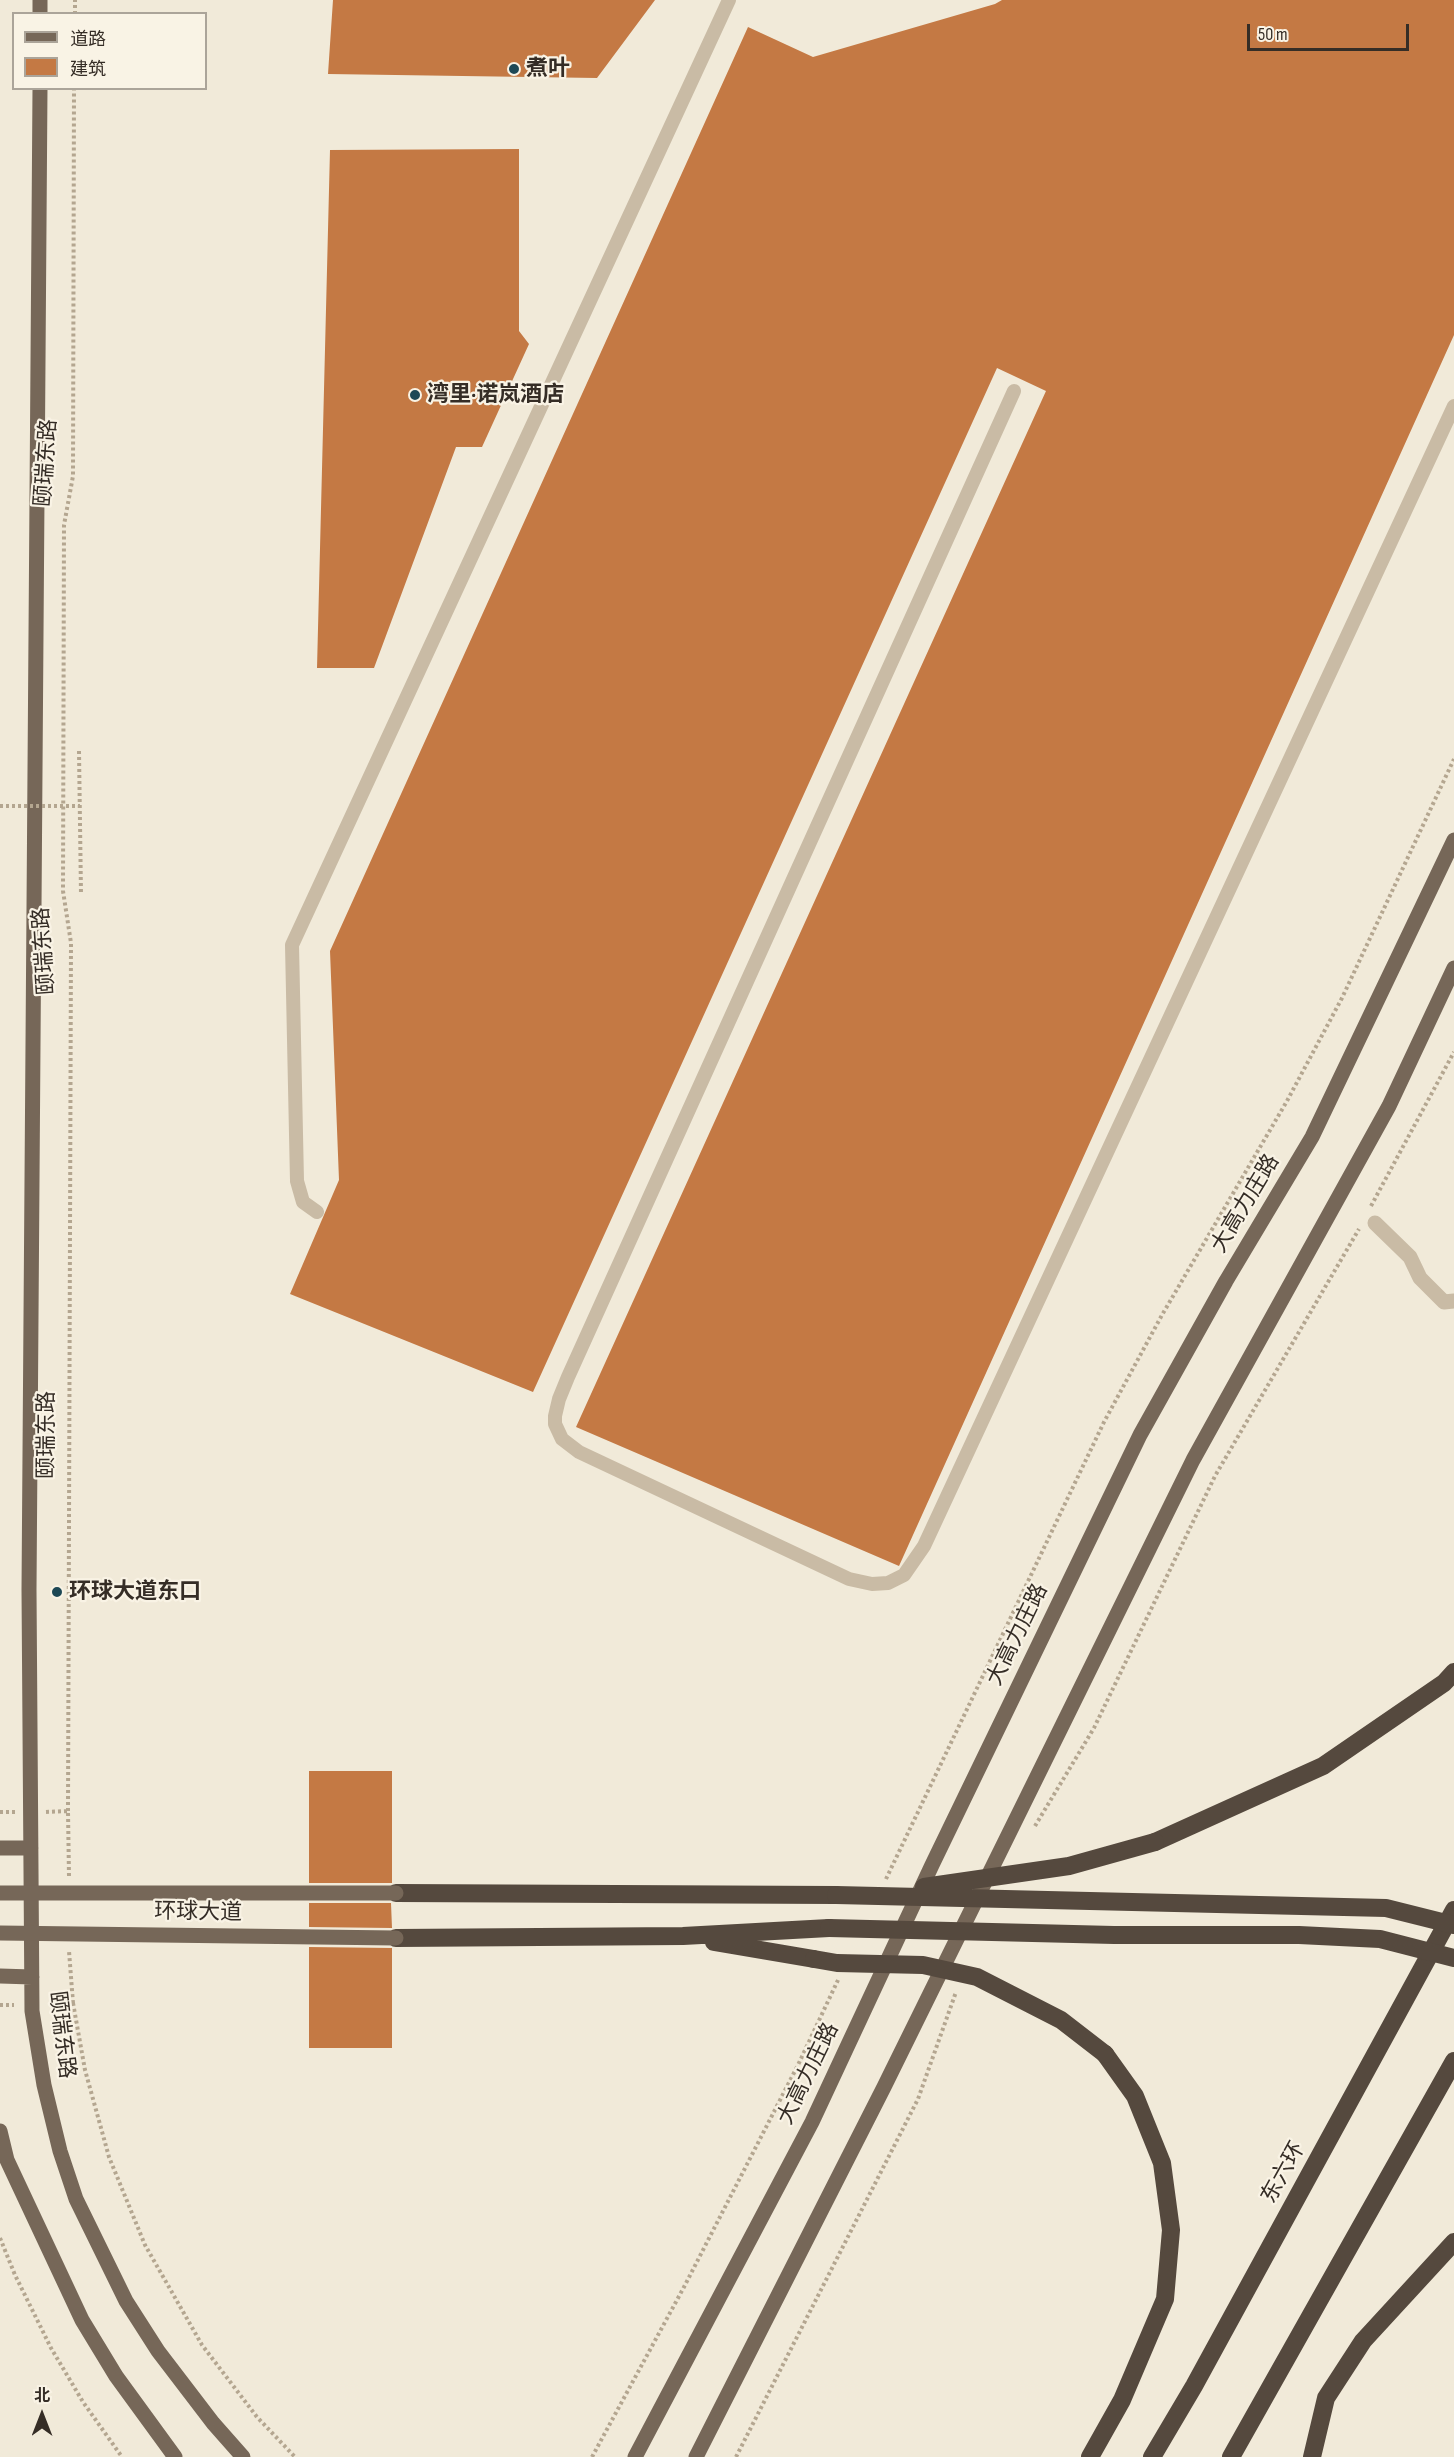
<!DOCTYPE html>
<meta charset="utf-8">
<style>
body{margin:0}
#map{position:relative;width:1454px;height:2457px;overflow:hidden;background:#f1ead9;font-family:"Sofia Sans Condensed","Noto Sans SC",sans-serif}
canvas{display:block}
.legend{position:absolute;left:12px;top:12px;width:195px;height:78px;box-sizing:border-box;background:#f9f3e5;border:2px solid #aba499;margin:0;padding:8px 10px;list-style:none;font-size:18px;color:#352d26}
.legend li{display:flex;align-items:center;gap:12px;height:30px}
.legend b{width:30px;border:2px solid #aba499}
.north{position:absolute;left:12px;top:2385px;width:60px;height:60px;-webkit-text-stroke:4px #f9f3e5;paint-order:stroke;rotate:0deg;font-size:16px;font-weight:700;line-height:24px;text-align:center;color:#352d26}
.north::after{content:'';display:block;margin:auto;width:21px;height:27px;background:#352d26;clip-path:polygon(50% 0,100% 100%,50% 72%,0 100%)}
.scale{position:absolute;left:1247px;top:24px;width:162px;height:27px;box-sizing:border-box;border:3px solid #352d26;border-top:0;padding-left:8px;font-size:18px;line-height:21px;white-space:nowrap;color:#352d26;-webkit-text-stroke:4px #f9f3e5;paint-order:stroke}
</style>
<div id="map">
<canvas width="1454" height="2457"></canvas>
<ul class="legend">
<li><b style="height:8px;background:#766758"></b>道路</li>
<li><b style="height:16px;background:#c47944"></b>建筑</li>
</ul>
<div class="north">北</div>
<div class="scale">50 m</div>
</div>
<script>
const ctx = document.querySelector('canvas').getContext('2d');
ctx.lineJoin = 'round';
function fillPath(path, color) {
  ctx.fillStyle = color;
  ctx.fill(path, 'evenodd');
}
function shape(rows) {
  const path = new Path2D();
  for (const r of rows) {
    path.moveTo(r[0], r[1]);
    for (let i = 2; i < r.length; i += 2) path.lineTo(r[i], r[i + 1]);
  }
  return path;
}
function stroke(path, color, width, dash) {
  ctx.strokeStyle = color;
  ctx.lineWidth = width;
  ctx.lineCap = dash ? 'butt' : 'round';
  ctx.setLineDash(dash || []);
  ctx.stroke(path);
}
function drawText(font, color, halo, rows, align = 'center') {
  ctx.font = font + ' "Sofia Sans Condensed","Noto Sans SC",sans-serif';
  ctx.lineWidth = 4.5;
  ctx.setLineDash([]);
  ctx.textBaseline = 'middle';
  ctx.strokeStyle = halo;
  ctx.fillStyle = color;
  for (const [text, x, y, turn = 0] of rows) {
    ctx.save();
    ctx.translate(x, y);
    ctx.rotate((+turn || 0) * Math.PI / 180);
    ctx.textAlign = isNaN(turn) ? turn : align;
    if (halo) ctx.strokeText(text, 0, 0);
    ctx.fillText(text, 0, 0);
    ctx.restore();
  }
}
fillPath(shape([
 [333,0,655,0,597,78,328,74],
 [1002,0,1454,0,1454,335,899,1566,576,1427,1046,391,997,368,533,1392,290,1294,339,1180,330,951,748,27,813,57,995,4],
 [519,149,519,331,529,344,482,447,456,447,374,668,317,668,330,150],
 [309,1771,392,1771,392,1883,309,1883],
 [309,1903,391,1903,392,1928,309,1927],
 [309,1947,392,1948,392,2048,309,2048]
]), '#c47944');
stroke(shape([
 [75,14,75,0],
 [79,751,81,894],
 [1371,1206,1454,1052],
 [68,1811,71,943,63,891,64,525,73,476,74,88],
 [0,1812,15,1812],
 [46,1812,68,1811,69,1877],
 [1035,1826,1094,1728,1215,1476,1359,1229],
 [886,1879,1104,1422,1162,1315,1287,1101,1342,998,1454,759],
 [73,2003,85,2070,109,2157,145,2245,202,2345,257,2417,295,2457],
 [49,2004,73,2003,69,1951],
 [0,2005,14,2005],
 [0,2238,15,2275,51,2348,83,2402,122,2457],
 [592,2457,684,2287,798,2065,838,1980],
 [736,2457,918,2099,956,1992]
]), '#b4a690', 4, [3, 3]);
stroke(shape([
 [1014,391,568,1377,559,1399,555,1416,555,1424,562,1439,579,1452,849,1579,872,1584,888,1583,904,1575,924,1546,1454,406],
 [317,1212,303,1202,297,1181,292,945,729,0]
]), '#c9bba5', 14);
stroke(shape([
 [1375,1223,1410,1257,1420,1278,1444,1302,1454,1301]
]), '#c9bba5', 15);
stroke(shape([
 [40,14,40,0],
 [40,88,29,1589,32,2011,44,2085,60,2151,76,2199,126,2301,158,2351,213,2423,243,2457],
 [0,1848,31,1848],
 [0,1976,32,1977],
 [0,2131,7,2160,82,2320,116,2376,175,2457],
 [635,2457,812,2122,932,1865,1140,1435,1226,1281,1312,1137,1454,840],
 [696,2457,884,2087,1193,1460,1389,1106,1454,968]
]), '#766758', 15);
stroke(shape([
 [1155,1842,1323,1766,1444,1683,1454,1672],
 [396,1893,836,1895],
 [396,1938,683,1936,829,1928],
 [714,1942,814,1959],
 [1090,2457,1122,2400,1165,2299,1171,2230,1162,2163,1135,2096,1105,2054],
 [1152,2457,1194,2386,1454,1910],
 [1231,2457,1454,2061],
 [1312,2457,1326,2398,1363,2341,1454,2242]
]), '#55493e', 18);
stroke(shape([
 [0,806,80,806]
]), '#b4a690', 4, [3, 3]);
stroke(shape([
 [0,1893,396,1893],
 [0,1933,396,1938]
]), '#766758', 15);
stroke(shape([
 [924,1887,1069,1866,1155,1842],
 [836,1895,1386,1908,1454,1925],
 [829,1928,1114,1935,1299,1935,1380,1939,1454,1958],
 [814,1959,837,1963,923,1965,977,1977,1061,2020,1105,2054]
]), '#55493e', 18);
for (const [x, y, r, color] of [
 [514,69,6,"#1d4855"],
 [415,395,6,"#1d4855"],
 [57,1592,6,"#1d4855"]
]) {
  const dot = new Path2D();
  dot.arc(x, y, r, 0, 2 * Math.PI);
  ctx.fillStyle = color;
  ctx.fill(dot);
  stroke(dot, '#f9f3e5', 2);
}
drawText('bold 22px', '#352d26', '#f9f3e5', [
 ["煮叶",526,69],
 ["湾里·诺岚酒店",427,395],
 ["环球大道东口",69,1592]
], 'left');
drawText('22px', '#352d26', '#f9f3e5', [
 ["颐瑞东路",47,463,-86],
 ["颐瑞东路",45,951,-94],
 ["大高力庄路",1246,1204,-59],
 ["颐瑞东路",47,1435,-90],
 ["大高力庄路",1018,1635,-64],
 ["环球大道",198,1913,1],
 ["颐瑞东路",61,2035,83],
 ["大高力庄路",809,2074,-64],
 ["东六环",1284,2173,-61]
]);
</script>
